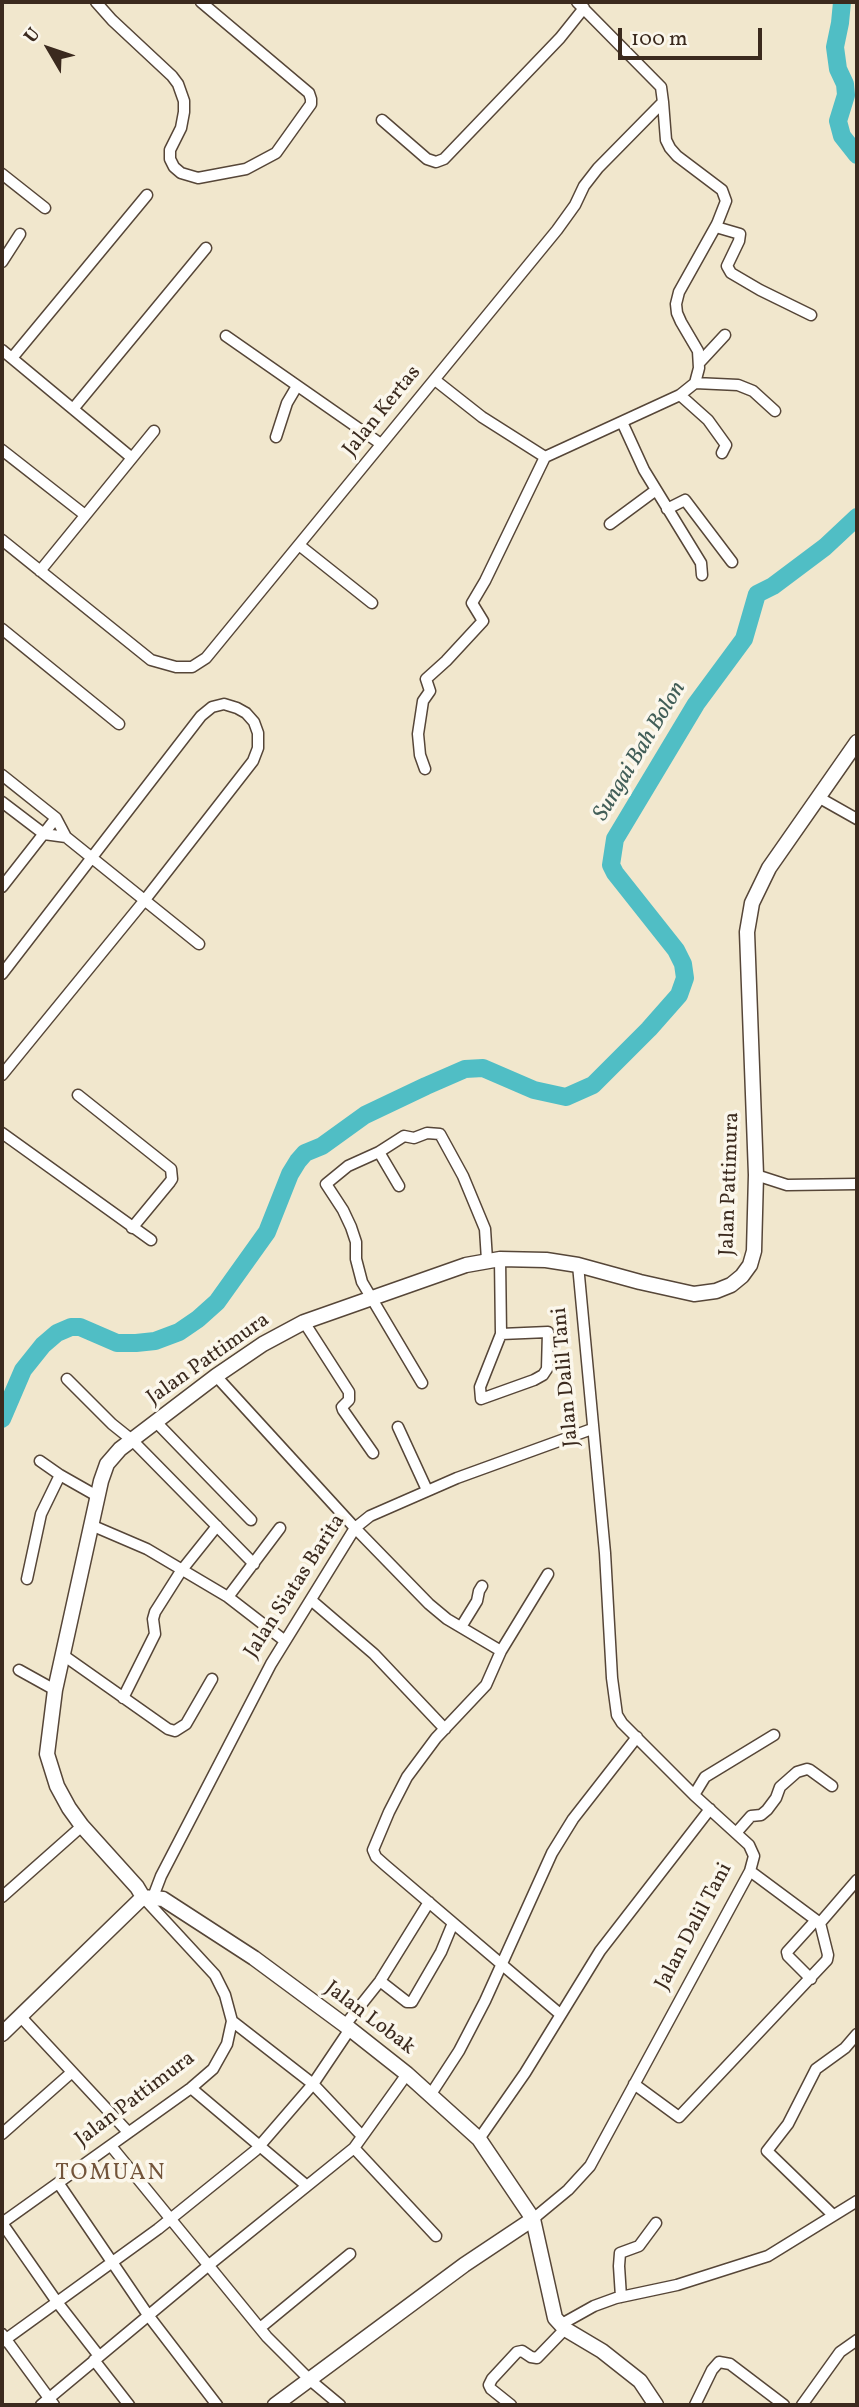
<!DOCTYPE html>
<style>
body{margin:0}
#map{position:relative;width:859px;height:2407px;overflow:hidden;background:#f1e7cd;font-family:Vollkorn,serif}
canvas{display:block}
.frame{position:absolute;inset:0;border:4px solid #3b2a1e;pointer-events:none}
.north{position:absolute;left:14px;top:14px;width:70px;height:70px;-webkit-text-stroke:5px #fbf7ec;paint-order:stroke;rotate:309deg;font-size:19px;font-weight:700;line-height:28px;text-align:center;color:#3b2a1e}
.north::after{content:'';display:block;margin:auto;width:24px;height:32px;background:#3b2a1e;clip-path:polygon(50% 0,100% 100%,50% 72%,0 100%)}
.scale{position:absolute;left:618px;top:28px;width:144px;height:32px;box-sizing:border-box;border:4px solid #3b2a1e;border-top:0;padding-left:9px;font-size:21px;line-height:24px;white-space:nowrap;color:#3b2a1e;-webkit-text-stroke:5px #fbf7ec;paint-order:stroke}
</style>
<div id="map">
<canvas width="859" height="2407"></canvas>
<div class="frame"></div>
<div class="north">U</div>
<div class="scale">100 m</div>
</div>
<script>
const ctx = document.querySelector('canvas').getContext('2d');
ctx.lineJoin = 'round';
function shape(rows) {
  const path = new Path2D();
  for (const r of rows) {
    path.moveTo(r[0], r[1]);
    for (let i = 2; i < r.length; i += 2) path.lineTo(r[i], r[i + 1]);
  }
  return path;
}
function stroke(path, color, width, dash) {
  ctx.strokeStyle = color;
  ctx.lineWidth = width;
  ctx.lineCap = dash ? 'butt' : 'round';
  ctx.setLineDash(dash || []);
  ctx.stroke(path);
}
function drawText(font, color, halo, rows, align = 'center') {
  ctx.font = font + ' Vollkorn,serif';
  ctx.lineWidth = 7;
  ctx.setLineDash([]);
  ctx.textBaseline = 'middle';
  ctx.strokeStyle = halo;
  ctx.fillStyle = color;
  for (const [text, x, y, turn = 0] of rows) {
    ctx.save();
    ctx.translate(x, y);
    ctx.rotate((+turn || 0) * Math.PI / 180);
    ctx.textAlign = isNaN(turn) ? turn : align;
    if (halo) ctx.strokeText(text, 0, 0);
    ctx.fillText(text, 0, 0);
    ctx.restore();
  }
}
stroke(shape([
 [842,2,840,23,835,47,838,69,845,84,846,95,838,121,842,136,857,155],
 [2,1419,23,1370,43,1345,57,1333,71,1327,80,1327,117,1343,136,1343,155,1341,179,1332,198,1319,217,1302,267,1232,290,1174,298,1161,305,1153,322,1146,365,1115,426,1086,465,1069,483,1068,534,1090,566,1097,593,1085,649,1029,679,995,685,978,683,964,676,950,615,873,611,865,615,839,696,704,744,639,757,594,773,586,825,547,857,517]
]), '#50bec5', 18);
const street = shape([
 [96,2,112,20,172,76,178,84,184,101,184,112,181,128,170,150,170,159,174,167,181,173,198,178,246,169,276,153,311,104,311,99,309,93,201,2],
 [382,120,427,159,436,162,444,159,560,38,584,8],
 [2,174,45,208],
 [716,227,740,234,739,241,727,266,731,273,760,290,811,315],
 [2,262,20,234],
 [226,336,381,444],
 [2,350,132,458],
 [12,358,147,195],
 [700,362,725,335],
 [435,380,482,417,545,457,680,395,695,383,699,368,698,351,681,322,677,313,676,304,679,292,717,224,726,201,722,190,677,156,670,148,666,140,663,102],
 [695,383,738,385,753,391,775,411],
 [680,395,708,420,726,445,722,453],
 [73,409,206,248],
 [622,422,644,470,701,563,702,575],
 [276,437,287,403,297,386],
 [2,450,85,515],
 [667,509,685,500,732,562],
 [610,524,656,490],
 [2,540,151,660,176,667,192,667,206,658,557,230,575,205,584,186,598,168,663,102,661,87,577,2],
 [299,545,372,603],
 [40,571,154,431],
 [2,629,119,724],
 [425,769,420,755,418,734,423,701,430,691,426,679,446,661,483,621,472,603,485,581,545,457],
 [2,775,56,818,66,837,199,944],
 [818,797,857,819],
 [2,802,44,834,66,837],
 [2,887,56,818],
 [2,974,201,716,212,707,224,704,237,708,246,713,254,722,258,733,258,748,253,761,144,901,2,1075],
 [78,1095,171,1169,172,1179,170,1182,132,1228],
 [2,1133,151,1240],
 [379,1152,404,1136,414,1138,427,1133,440,1134,463,1176,485,1229,487,1260],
 [756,1175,787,1185,857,1184],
 [399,1186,379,1152,348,1166,326,1184,343,1210,351,1227,356,1242,356,1259,362,1282,422,1383],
 [500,1259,501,1334,480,1387,481,1399,534,1380,543,1375,547,1369,548,1332,501,1334],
 [304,1322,349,1392,349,1400,342,1407,343,1410,373,1453],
 [216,1376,355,1528,429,1604,447,1619,501,1651,486,1685,436,1738,407,1777,389,1812,373,1850,376,1857,385,1865,560,2014],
 [67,1379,112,1424,132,1440,254,1564],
 [156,1422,251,1520],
 [398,1427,427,1490],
 [40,1461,60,1475,97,1496],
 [91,1525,147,1549,228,1597,285,1641],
 [27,1579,41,1514,60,1475],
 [228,1597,280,1528],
 [311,1600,374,1654,445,1729],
 [461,1627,477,1601,479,1591,482,1586],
 [501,1651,548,1574],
 [63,1655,168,1729,175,1731,186,1724,212,1679],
 [19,1670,55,1690],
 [123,1698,155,1634,153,1619,155,1612,181,1571,217,1526],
 [694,1795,705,1777,774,1735],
 [736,1833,751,1816,761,1815,767,1810,776,1798,780,1787,797,1772,807,1769,810,1770,832,1786],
 [2,1897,82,1826],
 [153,1897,161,1876,271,1664,355,1528,370,1516,457,1478,592,1429],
 [820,1923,857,1880],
 [811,1979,788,1956,787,1952,816,1920],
 [380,1981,407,2002,412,2002,441,1952,453,1923],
 [20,2016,128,2132],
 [232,2021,313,2084,362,2136],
 [345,2025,380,1981,429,1902],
 [634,2084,679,2117,827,1960,828,1955,820,1923,750,1871],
 [191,2088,307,2186],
 [431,2094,459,2051,485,2001,552,1853,573,1819,637,1737],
 [2,2134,71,2073],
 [479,2139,525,2073,600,1951,710,1809],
 [111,2146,267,2337,310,2380,340,2405],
 [354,2148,436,2236],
 [59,2184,148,2315,217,2405],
 [832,2214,767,2151,788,2124,816,2069,845,2048,857,2034],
 [533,2219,568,2190,590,2166,750,1871,754,1856,749,1845,694,1795,622,1723,617,1715,612,1678,605,1553,578,1265],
 [621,2297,619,2266,620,2253,639,2246,656,2223],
 [560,2325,594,2306,616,2298,677,2285,768,2256,857,2201],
 [260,2328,350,2254],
 [2,2334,54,2405],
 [2,2342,158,2229,256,2150,313,2084,350,2029],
 [99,2356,57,2302,2,2223,191,2088,213,2069,227,2044,232,2021,225,1995,215,1975,143,1897],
 [94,2360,129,2405],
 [41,2405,209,2265,354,2148,407,2074],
 [511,2405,491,2389,489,2385,492,2379,517,2352,522,2351,531,2357,537,2358,565,2329],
 [695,2405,712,2370,719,2362,730,2364,784,2405],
 [802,2405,840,2352,857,2340]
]);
const secondary = shape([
 [143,1897,137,1887,82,1826,69,1808,57,1786,47,1754,55,1690,101,1481,107,1464,120,1449,216,1376,263,1344,304,1322,466,1265,500,1259,546,1260,578,1265,640,1282,694,1294,716,1291,731,1285,742,1276,750,1265,754,1251,756,1175,747,932,752,903,769,868,857,742],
 [143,1897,163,1899,254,1958,350,2029,407,2074,479,2139,533,2219,555,2318,565,2329,602,2351,640,2381,656,2405],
 [2,2034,143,1897],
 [275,2405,464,2265,533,2219]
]);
stroke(street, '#564638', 13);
stroke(secondary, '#564638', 17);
stroke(street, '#fff', 10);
stroke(secondary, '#fff', 14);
drawText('21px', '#3b2a1e', '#fbf7ec', [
 ["Jalan Kertas",383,412,-51],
 ["Jalan Pattimura",731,1184,-88],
 ["Jalan Pattimura",209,1360,-35],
 ["Jalan Dalil Tani",567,1377,-95],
 ["Jalan Siatas Barita",296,1587,-57],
 ["Jalan Dalil Tani",695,1927,-62],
 ["Jalan Lobak",369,2019,37],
 ["Jalan Pattimura",136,2100,-37]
]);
drawText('italic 23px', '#425e58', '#fbf7ec', [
 ["Sungai Bah Bolon",641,752,-59]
]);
ctx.letterSpacing = '2px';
drawText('23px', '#73553b', '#fbf7ec', [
 ["TOMUAN",111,2175]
]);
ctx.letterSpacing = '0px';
</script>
